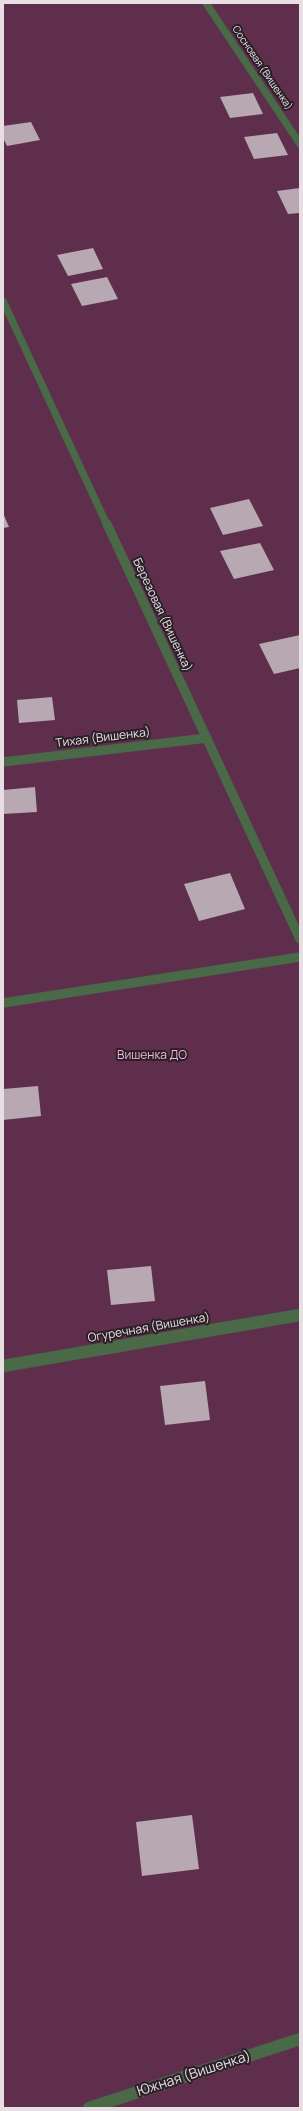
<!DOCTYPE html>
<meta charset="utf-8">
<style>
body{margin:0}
#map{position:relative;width:303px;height:2111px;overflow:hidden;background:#352a30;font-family:Manrope,sans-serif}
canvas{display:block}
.frame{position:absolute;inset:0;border:4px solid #e7dfe4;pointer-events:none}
</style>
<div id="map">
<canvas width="303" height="2111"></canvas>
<div class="frame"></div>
</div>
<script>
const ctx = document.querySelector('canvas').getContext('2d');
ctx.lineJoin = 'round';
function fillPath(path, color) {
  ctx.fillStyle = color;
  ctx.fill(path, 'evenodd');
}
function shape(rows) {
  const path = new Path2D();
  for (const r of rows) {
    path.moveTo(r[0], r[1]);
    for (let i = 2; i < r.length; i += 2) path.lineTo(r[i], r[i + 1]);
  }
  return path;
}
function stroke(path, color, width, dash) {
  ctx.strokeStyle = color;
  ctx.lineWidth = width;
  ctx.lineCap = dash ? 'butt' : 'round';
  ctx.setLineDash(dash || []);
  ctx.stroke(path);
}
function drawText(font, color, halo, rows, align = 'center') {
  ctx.font = font + ' Manrope,sans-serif';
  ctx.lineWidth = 4;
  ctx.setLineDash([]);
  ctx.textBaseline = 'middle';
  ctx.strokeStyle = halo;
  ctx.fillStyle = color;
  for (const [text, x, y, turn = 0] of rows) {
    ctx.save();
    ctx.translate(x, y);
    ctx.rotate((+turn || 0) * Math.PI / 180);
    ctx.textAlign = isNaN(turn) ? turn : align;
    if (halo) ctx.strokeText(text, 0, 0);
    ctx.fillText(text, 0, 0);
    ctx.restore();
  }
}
fillPath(shape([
 [3,3,300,3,300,2108,3,2108]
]), '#5f2e4d');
fillPath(shape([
 [253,93,263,114,230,118,220,97],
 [31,122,40,140,7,146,3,138,3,126],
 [277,133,288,155,254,159,244,137],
 [300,188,300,213,288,214,277,191],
 [93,248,103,269,68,276,57,255],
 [107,277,118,299,82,306,71,284],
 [249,499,263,526,223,535,210,508],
 [3,513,9,527,3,528],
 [260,543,274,570,234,579,220,551],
 [300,635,300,668,274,674,259,644],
 [52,697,55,720,19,723,17,700],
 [35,787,37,812,3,814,3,790],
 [230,873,245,909,199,921,184,884],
 [38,1086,41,1116,3,1120,3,1089],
 [151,1266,155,1301,111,1305,107,1270],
 [205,1381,210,1420,165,1425,160,1386],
 [192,1815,199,1869,142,1876,136,1822]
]), '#b7a8b1');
const serviceFar2 = shape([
 [206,3,300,144],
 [3,301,107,525]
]);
const serviceFar1 = shape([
 [107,524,300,939],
 [3,762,207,738],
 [3,1003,300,957]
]);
const service = shape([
 [3,1366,300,1315],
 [89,2108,300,2039]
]);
stroke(serviceFar2, '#51474d', 8);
stroke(serviceFar1, '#51474d', 10);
stroke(service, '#51474d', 13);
stroke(serviceFar2, '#4a6947', 7);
stroke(serviceFar1, '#4a6947', 9);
stroke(service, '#4a6947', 12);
drawText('10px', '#e7dfe4', '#2b2027', [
 ["Сосновая (Вишенка)",262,68,56]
]);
drawText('12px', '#e7dfe4', '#2b2027', [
 ["Березовая (Вишенка)",162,615,65],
 ["Тихая (Вишенка)",103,738,-7],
 ["Огуречная (Вишенка)",149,1328,-10]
]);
drawText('12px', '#f6b4dc', '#2b2027', [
 ["Вишенка ДО",152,1056]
]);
drawText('14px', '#e7dfe4', '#2b2027', [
 ["Южная (Вишенка)",194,2074,-18]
]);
</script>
